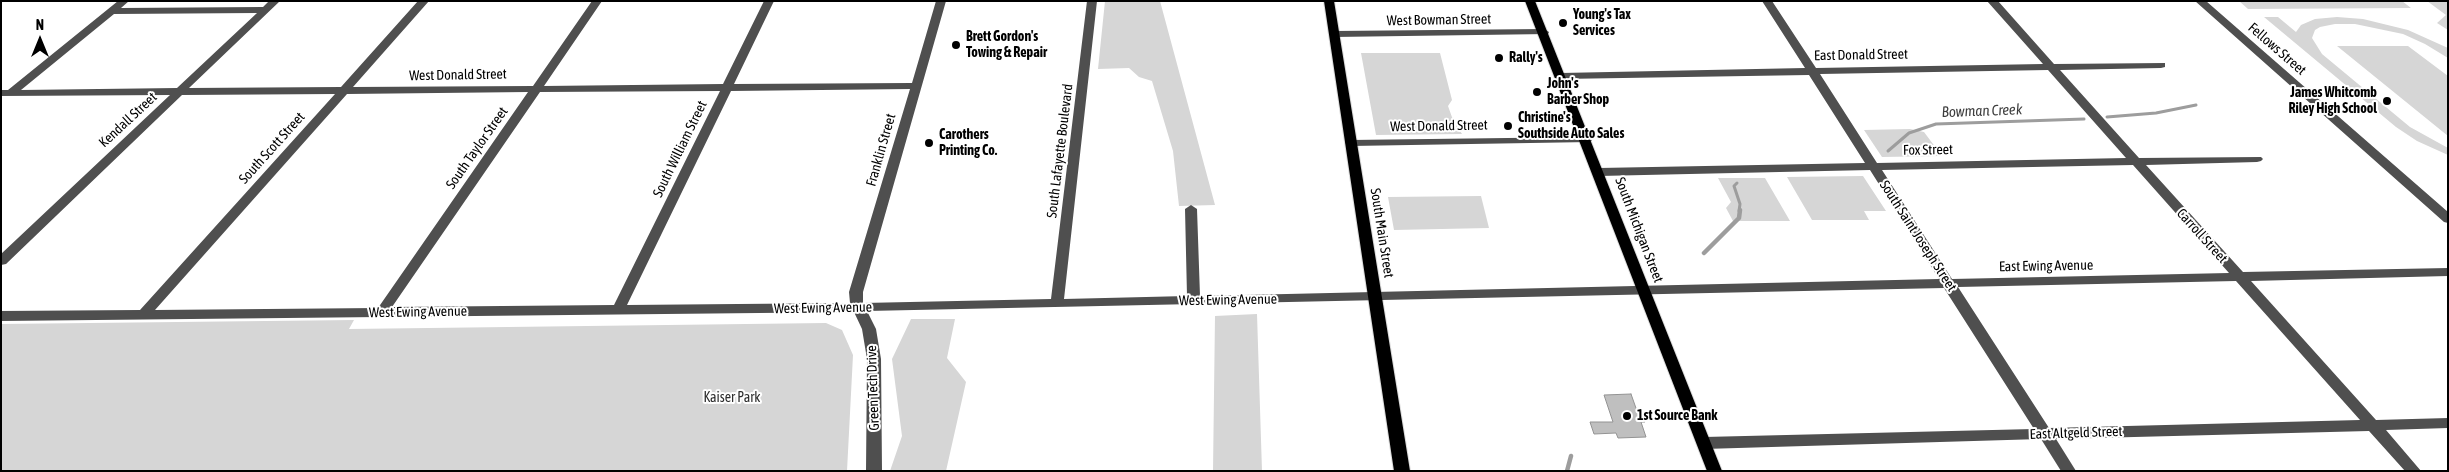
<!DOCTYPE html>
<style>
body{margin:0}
#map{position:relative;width:2449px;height:472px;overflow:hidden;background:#fff;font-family:"Asap Condensed",sans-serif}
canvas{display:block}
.frame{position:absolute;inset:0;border:2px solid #000;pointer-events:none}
.north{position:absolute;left:15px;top:15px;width:50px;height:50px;-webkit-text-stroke:4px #fff;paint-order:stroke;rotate:0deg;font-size:14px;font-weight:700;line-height:20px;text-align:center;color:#000}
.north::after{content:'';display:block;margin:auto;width:18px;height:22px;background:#000;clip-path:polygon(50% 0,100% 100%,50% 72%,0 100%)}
</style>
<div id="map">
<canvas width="2449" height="472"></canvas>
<div class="frame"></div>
<div class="north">N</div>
</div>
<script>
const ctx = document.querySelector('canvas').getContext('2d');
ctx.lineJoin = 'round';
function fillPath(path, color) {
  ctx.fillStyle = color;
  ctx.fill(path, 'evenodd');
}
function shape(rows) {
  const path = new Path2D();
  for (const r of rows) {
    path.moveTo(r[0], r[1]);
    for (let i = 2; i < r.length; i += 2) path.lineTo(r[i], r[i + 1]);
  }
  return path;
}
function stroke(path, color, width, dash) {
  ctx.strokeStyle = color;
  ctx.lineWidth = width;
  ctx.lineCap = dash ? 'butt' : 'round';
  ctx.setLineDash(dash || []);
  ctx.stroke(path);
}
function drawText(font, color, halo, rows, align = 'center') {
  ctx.font = font + ' "Asap Condensed",sans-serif';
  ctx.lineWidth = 4;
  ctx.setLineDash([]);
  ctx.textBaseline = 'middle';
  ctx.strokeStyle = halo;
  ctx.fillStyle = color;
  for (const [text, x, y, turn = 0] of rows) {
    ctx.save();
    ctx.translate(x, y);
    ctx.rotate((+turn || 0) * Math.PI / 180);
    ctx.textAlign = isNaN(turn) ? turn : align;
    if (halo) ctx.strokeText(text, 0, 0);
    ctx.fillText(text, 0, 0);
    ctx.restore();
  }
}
fillPath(shape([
 [1105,1,1160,1,1215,205,1179,206,1173,151,1152,81,1139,77,1129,68,1098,69],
 [2239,1,2402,1,2411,8,2248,9],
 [2427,1,2448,1,2448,30,2437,23,2446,15],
 [2264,17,2278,17,2296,32,2301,25,2315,19,2337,17,2363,19,2408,30,2448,48,2448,58,2425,44,2403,34,2355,24,2335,24,2320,27,2315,30,2312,38,2322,54,2410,127,2448,148,2448,155,2417,141,2396,127],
 [2337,46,2408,46,2448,76,2448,136],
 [1361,53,1440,53,1452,100,1448,106,1453,120,1462,134,1376,135],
 [1910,129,1924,132,1942,156,1882,157,1864,130],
 [1863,176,1886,211,1864,211,1869,220,1812,220,1787,177],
 [1718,178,1765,178,1790,221,1733,221,1726,208,1731,202],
 [1481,196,1489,228,1394,230,1388,197],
 [1257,314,1262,471,1213,471,1215,316],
 [911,319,955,319,947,358,966,382,946,471,890,471,902,436,892,359],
 [354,320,349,329,826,323,842,330,853,355,847,471,1,471,1,324]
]), '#d6d6d6');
stroke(shape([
 [2107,117,2156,113,2196,105],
 [1888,151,1909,133,1936,124,2084,119],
 [1737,183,1734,186,1740,204,1739,211]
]), '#9d9d9d', 3);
stroke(shape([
 [1704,253,1739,218,1740,210],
 [1567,471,1571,456]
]), '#9d9d9d', 4.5);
const building = shape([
 [1631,394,1637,411,1640,411,1645,422,1641,422,1646,437,1618,438,1616,433,1594,434,1590,422,1613,422,1604,395,1631,394]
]);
fillPath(building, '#bfbfbf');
stroke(building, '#939393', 1);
const major = shape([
 [1324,1,1334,1,1410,471,1394,471,1324,1],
 [1525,1,1535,1,1722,471,1707,471,1525,1]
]);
stroke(major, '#dbdbdb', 2);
fillPath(shape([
 [118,1,129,1,121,8,263,7,269,1,280,1,189,88,341,87,418,1,429,1,353,87,533,86,592,1,602,1,544,86,723,84,764,1,774,1,734,84,912,83,936,1,946,1,863,292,863,303,1051,299,1087,1,1097,1,1064,299,1187,296,1185,209,1191,205,1197,209,1200,296,1939,279,1870,170,1599,176,1593,172,1599,168,1865,163,1809,75,1561,79,1556,76,1561,73,1805,68,1762,1,1772,1,1816,68,2043,64,1987,1,1998,1,2054,64,2165,63,2165,67,2161,68,2060,70,2139,158,2261,157,2263,159,2261,161,2257,162,2146,165,2243,272,2448,268,2448,276,2251,281,2376,420,2448,418,2448,428,2386,430,2421,471,2405,471,2369,431,2056,439,2076,471,2061,471,2041,439,1704,449,1699,447,1697,443,1699,439,1704,437,2034,429,1944,288,867,311,876,329,881,359,882,471,866,471,867,359,862,329,854,312,1,321,1,311,140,310,335,94,182,95,6,264,1,265,1,254,170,95,1,96,1,90,8,90,118,1],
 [257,13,177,88,21,90,114,14,257,13],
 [2048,70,2126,158,1877,163,1820,74,2048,70],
 [910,89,849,292,850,303,627,305,731,91,910,89],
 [720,91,614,305,392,307,540,92,720,91],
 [528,92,378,308,155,310,347,94,528,92],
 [2133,165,2229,273,1952,279,1882,170,2133,165],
 [2236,281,2360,420,2049,428,1958,287,2236,281],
 [2195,1,2206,1,2448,212,2448,223,2444,222,2195,1],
 [1544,29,1549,32,1548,34,1334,37,1329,34,1334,31,1544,29],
 [1586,137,1592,140,1590,142,1351,146,1345,143,1351,140,1586,137]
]), '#4f4f4f');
fillPath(major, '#000');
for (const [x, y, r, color] of [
 [1563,23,5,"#000"],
 [956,45,5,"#000"],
 [1499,58,5,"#000"],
 [1537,92,5,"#000"],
 [2387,101,5,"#000"],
 [1508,126,5,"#000"],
 [929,143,5,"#000"],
 [1627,416,5,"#000"]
]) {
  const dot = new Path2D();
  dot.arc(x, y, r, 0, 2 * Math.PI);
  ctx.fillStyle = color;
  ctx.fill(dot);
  stroke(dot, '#fff', 2);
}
drawText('bold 14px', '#000', '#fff', [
 ["Young's Tax",1573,15],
 ["Services",1573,31],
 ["Brett Gordon's",966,37],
 ["Towing & Repair",966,53],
 ["Rally's",1509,58],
 ["John's",1547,84],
 ["Barber Shop",1547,100],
 ["James Whitcomb",2377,93,"right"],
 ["Riley High School",2377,109,"right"],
 ["Christine's",1518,118],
 ["Southside Auto Sales",1518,134],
 ["Carothers",939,135],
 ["Printing Co.",939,151],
 ["1st Source Bank",1637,416]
], 'left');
drawText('14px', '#000', '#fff', [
 ["West Bowman Street",1439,20,-1],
 ["Fellows Street",2277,49,41],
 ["East Donald Street",1861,55,-1],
 ["West Donald Street",458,75,-1],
 ["Kendall Street",128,120,-43],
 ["West Donald Street",1439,126,-1],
 ["South Scott Street",272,148,-48],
 ["South Taylor Street",477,148,-55],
 ["South William Street",680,149,-64],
 ["Franklin Street",881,150,-74],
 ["Fox Street",1928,150,-1],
 ["South Lafayette Boulevard",1060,151,-83],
 ["South Michigan Street",1639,230,69],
 ["South Main Street",1382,233,81],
 ["South Saint Joseph Street",1918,236,57],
 ["Carroll Street",2202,236,48],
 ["East Ewing Avenue",2046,266,-1],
 ["West Ewing Avenue",1228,300,-1],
 ["West Ewing Avenue",823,308,-1],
 ["West Ewing Avenue",418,312,-1],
 ["Green Tech Drive",873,388,-92],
 ["East Altgeld Street",2076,433,-2]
]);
drawText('14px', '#2d2d2d', '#fff', [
 ["Kaiser Park",732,398]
]);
drawText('italic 15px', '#3e3e3e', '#fff', [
 ["Bowman Creek",1982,111,-2]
]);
</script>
